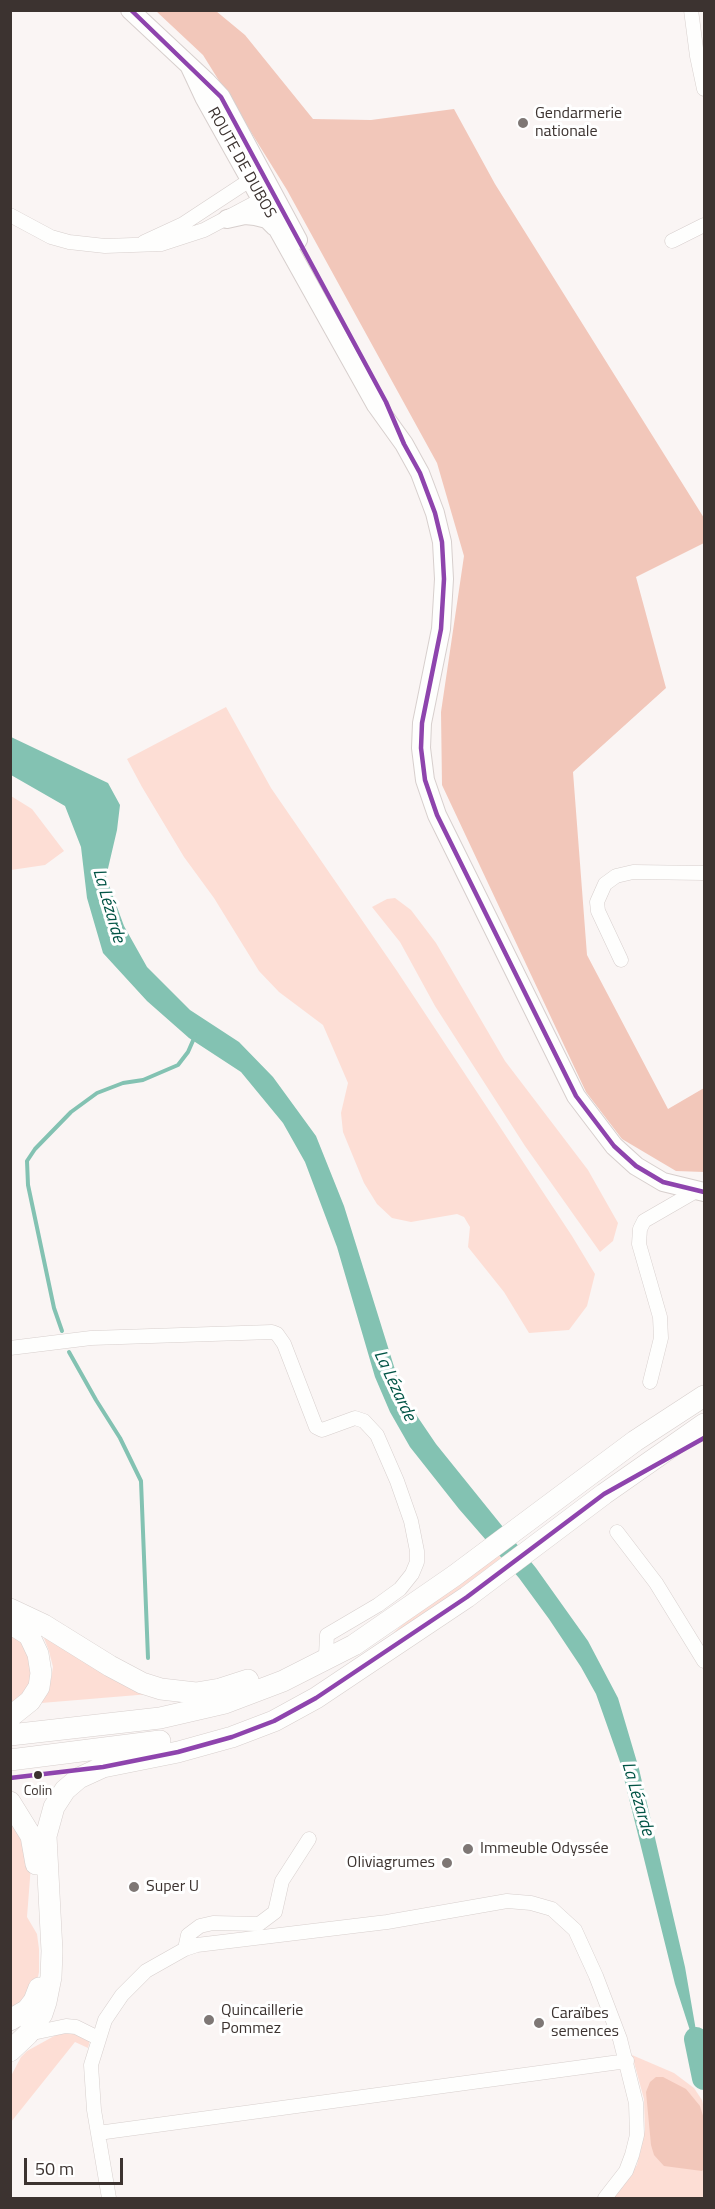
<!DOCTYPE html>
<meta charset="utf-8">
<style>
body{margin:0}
#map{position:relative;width:715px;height:2209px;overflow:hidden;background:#faf5f4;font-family:"Titillium Web",sans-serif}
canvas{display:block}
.frame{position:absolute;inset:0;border:12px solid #3c3330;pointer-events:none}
.scale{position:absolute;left:24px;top:2158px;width:99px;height:27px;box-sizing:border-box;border:3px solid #3c3330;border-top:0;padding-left:8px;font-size:18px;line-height:21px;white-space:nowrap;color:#3c3330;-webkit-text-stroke:4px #fff;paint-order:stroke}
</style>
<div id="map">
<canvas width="715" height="2209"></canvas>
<div class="frame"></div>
<div class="scale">50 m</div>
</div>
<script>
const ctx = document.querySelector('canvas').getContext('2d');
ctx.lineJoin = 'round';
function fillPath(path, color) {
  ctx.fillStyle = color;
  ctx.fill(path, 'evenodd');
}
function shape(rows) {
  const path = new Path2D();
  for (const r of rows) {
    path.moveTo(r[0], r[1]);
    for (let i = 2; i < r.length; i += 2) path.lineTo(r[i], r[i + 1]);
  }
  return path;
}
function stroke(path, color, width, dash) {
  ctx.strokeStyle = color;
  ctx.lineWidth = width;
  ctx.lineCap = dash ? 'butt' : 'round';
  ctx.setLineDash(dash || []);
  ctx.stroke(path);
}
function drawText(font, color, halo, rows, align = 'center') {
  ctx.font = font + ' "Titillium Web",sans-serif';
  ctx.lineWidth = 6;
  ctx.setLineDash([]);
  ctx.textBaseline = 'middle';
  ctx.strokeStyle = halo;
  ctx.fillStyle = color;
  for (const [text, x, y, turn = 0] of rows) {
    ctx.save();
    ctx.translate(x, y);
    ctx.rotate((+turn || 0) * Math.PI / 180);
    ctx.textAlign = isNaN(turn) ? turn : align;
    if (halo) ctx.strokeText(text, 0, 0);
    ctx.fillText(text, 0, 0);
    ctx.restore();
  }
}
fillPath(shape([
 [226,707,271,788,397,971,572,1236,595,1274,587,1306,569,1330,529,1333,504,1292,468,1247,470,1227,464,1217,457,1214,411,1222,392,1218,377,1204,364,1183,343,1132,341,1113,348,1083,323,1025,279,992,259,971,214,898,184,857,142,787,127,759],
 [11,796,32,809,64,851,45,865,11,870],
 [395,898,411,910,436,943,505,1061,588,1170,618,1223,613,1241,600,1252,525,1146,435,1006,400,942,372,907,387,899],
 [497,1552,501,1558,428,1613,393,1633,417,1612],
 [10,1632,19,1639,30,1655,32,1682,10,1710],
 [42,1633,150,1694,41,1703,51,1679,53,1667,49,1651],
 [10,1811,31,1865,27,1917,37,1934,39,1949,39,1972,36,1987,10,2013],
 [70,2030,90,2040,88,2048,75,2042,11,2122,11,2076,21,2057,27,2051,56,2035],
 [632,2055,674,2073,694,2088,702,2100,704,2109,704,2198,613,2198,637,2165,645,2130,644,2099]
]), '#fdded5');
fillPath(shape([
 [156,11,216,11,245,35,313,119,371,120,454,109,495,184,704,518,704,543,636,577,666,688,573,772,587,955,668,1109,704,1088,704,1172,676,1171,622,1139,586,1092,442,785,441,712,464,556,437,463,287,190,203,55],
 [656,2077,663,2077,686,2089,700,2106,704,2119,704,2169,702,2171,664,2166,654,2155,651,2145,646,2092,650,2082]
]), '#f2c7ba');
fillPath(shape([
 [11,737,108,783,120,805,117,830,106,877,124,926,147,967,190,1010,239,1042,273,1077,316,1136,344,1206,401,1389,417,1416,436,1444,536,1568,588,1641,618,1698,639,1769,685,1967,703,2071,675,1984,620,1762,596,1694,581,1667,549,1619,519,1578,459,1509,410,1447,390,1412,375,1377,337,1247,305,1162,283,1123,241,1072,189,1038,147,1001,103,953,87,898,81,847,65,806,11,775]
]), '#83c2b2');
stroke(shape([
 [62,1331,54,1308,28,1185,27,1161,35,1149,71,1112,97,1093,123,1083,143,1080,178,1065,188,1052,195,1036],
 [69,1352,96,1400,120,1438,141,1481,148,1658]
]), '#83c2b2', 4);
stroke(shape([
 [696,2039,704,2078]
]), '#83c2b2', 24);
const minor = shape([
 [691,10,697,56,704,89],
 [10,215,51,237,69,242,105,246,161,244,204,230,270,195],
 [672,241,704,225],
 [144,242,183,224,256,176],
 [621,960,598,911,597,902,605,884,616,876,633,872,704,873],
 [10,1348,91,1338,272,1332,277,1334,284,1344,316,1427,322,1430,355,1418,364,1421,377,1435,397,1481,411,1521,417,1551,417,1562,412,1574,400,1589,378,1605,327,1635,326,1655],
 [650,1382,661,1338,660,1317,639,1244,640,1229,644,1221,696,1191],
 [617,1532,656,1583,704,1661],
 [185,1949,188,1935,200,1926,213,1923,259,1924,275,1912,282,1881,309,1839],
 [28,2034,66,2026,76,2027,98,2038],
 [98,2133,627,2061],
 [109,2198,94,2110,91,2065,105,2020,122,1995,146,1971,185,1949,197,1945,387,1922,507,1901,531,1903,552,1909,575,1930,596,1976,620,2039,636,2103,637,2135,632,2155,626,2171,605,2198]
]);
const major = shape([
 [130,10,206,81,221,97,298,240],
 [190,67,204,97,376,405,404,444,420,473,435,513,442,542,444,579,441,629,422,723,421,748,425,780,437,815,576,1096,614,1146,636,1166,663,1182,704,1192],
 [227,219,245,215,255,216,267,219,275,227]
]);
const highway = shape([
 [10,1609,44,1625,110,1666,142,1683,161,1689,196,1693,220,1689,248,1680],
 [10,1623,29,1635,38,1654,41,1673,39,1687,30,1701,10,1717],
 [10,1735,160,1718,225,1703,283,1681,354,1645,454,1576,635,1441,704,1396],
 [10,1760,160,1741],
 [10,1802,31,1836,36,1864],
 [10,2020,27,2010,34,2001,39,1988],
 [10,2051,28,2034,42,2014,46,2002,51,1977,52,1951,46,1836,54,1807,65,1790,79,1778,103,1767,178,1752,232,1737,274,1721,316,1698,467,1597,604,1494,704,1424]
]);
stroke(minor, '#d7cfcd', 15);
stroke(major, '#d7cfcd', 20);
stroke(highway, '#d7cfcd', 22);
stroke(minor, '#fefefd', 14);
stroke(major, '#fefefd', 18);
stroke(highway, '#fefefd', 21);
stroke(shape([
 [131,10,221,97,386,402,404,444,420,473,435,513,442,542,444,579,441,629,422,723,421,748,425,780,437,815,576,1096,614,1146,636,1166,663,1182,704,1192],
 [10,1778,103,1767,178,1752,232,1737,274,1721,316,1698,467,1597,604,1494,704,1438]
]), '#8e44ad', 4.5);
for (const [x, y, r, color] of [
 [523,123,6,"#7e7775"],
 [38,1775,5,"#3c3330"],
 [468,1849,6,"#7e7775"],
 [447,1863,6,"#7e7775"],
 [134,1887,6,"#7e7775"],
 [209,2020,6,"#7e7775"],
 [539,2023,6,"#7e7775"]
]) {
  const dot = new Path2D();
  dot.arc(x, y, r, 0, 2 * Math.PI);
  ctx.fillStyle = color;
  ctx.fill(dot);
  stroke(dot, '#fff', 2);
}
drawText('14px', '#3c3330', '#fff', [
 ["Colin",38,1792]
]);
drawText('16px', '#3c3330', '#fff', [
 ["Gendarmerie",535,114],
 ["nationale",535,132],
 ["Immeuble Odyssée",480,1849],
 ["Oliviagrumes",435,1863,"right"],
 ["Super U",146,1887],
 ["Quincaillerie",221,2011],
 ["Pommez",221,2029],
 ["Caraïbes",551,2014],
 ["semences",551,2032]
], 'left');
drawText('16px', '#3c3330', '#fff', [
 ["ROUTE DE DUBOS",241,163,61]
]);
drawText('italic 18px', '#015445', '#fff', [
 ["La Lézarde",108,906,74],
 ["La Lézarde",394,1386,65],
 ["La Lézarde",637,1799,74]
]);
</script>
